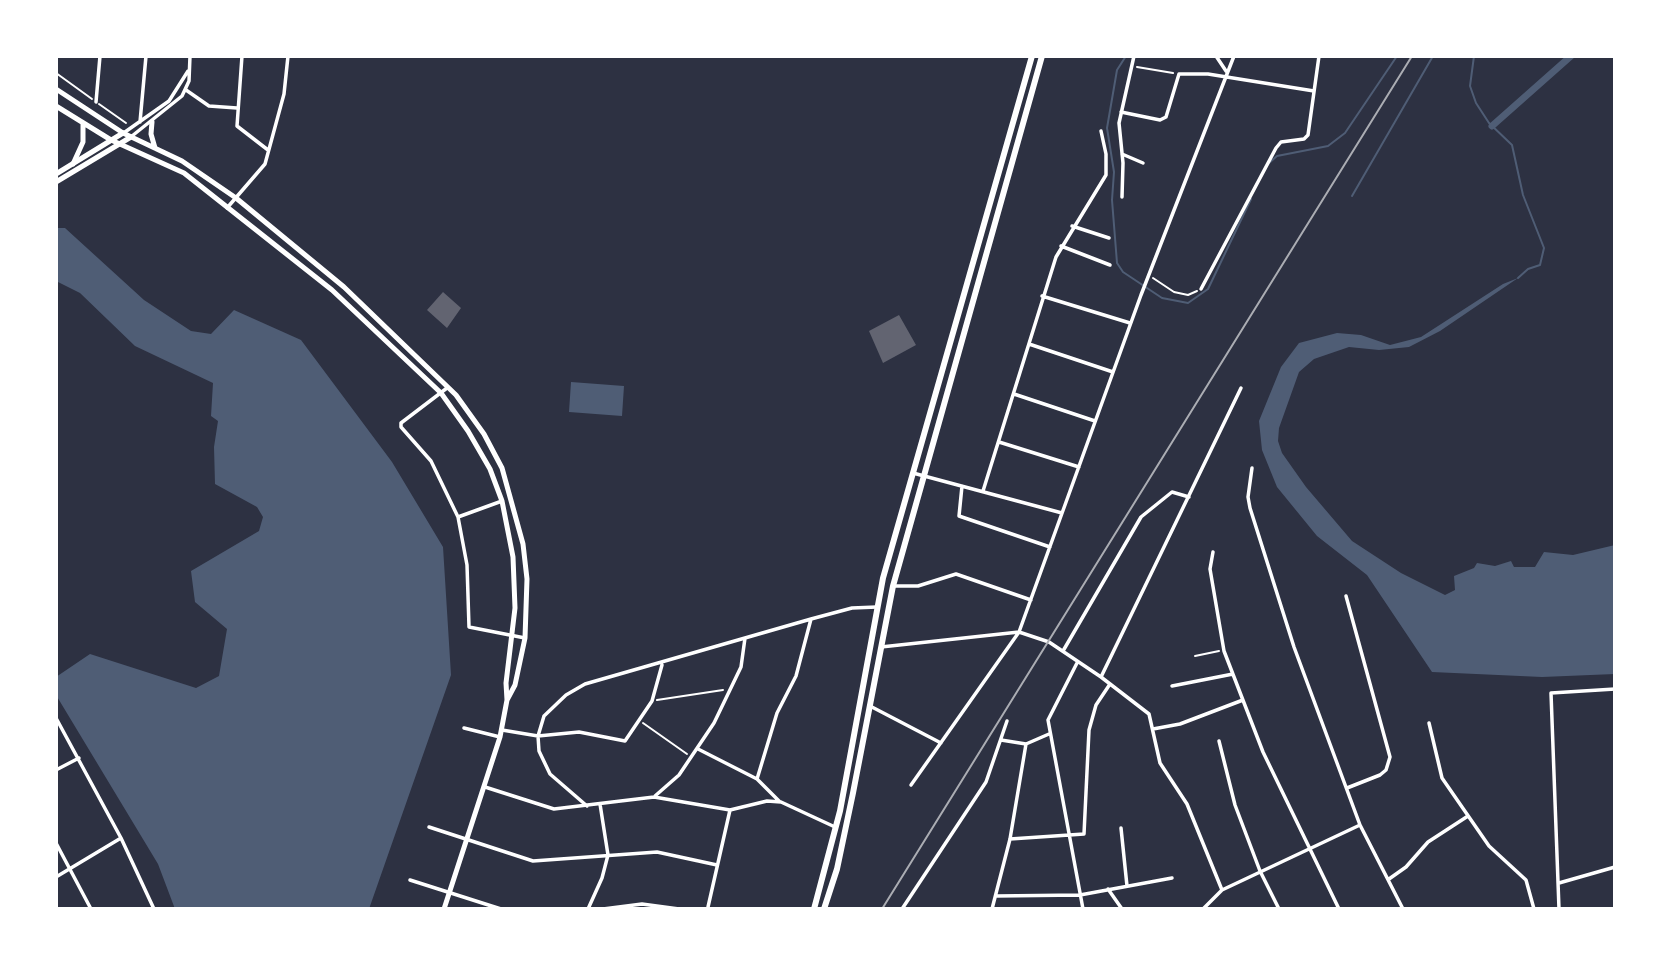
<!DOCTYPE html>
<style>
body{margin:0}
#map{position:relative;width:1671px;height:965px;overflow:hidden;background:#2d3142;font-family:"Noto Sans",sans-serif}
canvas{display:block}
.frame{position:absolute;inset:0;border:58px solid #fff;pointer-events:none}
</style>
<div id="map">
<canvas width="1671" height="965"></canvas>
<div class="frame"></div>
</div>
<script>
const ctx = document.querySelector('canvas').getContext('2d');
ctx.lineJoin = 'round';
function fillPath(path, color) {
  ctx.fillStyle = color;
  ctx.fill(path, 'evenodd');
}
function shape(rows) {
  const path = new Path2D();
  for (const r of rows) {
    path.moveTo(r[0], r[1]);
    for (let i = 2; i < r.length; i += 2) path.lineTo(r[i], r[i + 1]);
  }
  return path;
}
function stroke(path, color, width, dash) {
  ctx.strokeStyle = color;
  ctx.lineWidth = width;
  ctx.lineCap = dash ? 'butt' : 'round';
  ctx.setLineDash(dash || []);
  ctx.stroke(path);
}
fillPath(shape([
 [56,228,65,228,144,300,191,331,211,334,234,310,301,340,392,462,443,547,451,675,369,909,175,909,158,864,56,695,56,677,90,654,196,688,219,676,227,629,195,602,191,571,259,531,263,517,257,507,215,484,214,447,218,421,211,416,213,383,135,346,80,293,56,281],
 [1518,278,1440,331,1409,347,1379,350,1349,347,1314,359,1299,372,1279,428,1278,441,1282,453,1306,487,1352,541,1401,573,1445,595,1455,590,1454,576,1474,568,1477,563,1495,566,1511,561,1514,567,1535,567,1544,552,1573,555,1615,545,1615,674,1542,677,1432,672,1367,575,1317,536,1277,487,1262,450,1259,421,1281,367,1299,343,1337,333,1361,335,1390,345,1421,337,1503,284],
 [571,382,624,386,622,416,569,412]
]), '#4f5d75');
stroke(shape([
 [1126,56,1117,70,1107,128,1114,172,1112,200,1117,263,1123,272,1162,298,1188,303,1208,289,1251,199],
 [1474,56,1470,86,1476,103,1489,123,1512,145,1523,195,1544,248,1540,265,1528,269,1518,278],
 [1269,163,1277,156,1328,146,1345,133,1397,56],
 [1352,196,1433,56]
]), '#4f5d75', 2);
stroke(shape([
 [1492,126,1571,56]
]), '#4f5d75', 7);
fillPath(shape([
 [443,292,461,308,447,328,427,310],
 [899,315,916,345,883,363,869,331]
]), '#626471');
stroke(shape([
 [1137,67,1173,73],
 [56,73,92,99],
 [99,104,126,123],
 [1153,278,1174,292,1188,295,1197,291],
 [1195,656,1219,651],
 [657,700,723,690],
 [643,723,687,754]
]), '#fff', 2);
stroke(shape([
 [242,56,237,126,268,150],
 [1216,56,1226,71],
 [186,90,209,106,237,108],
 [96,102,100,56],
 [1121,112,1160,120,1166,117,1179,74,1208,74,1314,91],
 [140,122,146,56],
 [125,132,169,101,188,71],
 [132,136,182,96,189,81,190,56],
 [1122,154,1143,163],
 [1122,197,1123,163,1119,123,1134,56],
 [227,208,265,164,284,94,288,56],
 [1072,226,1109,238],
 [1061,246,1110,265],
 [1201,289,1276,148,1281,142,1304,139,1308,135,1319,56],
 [1042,296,1130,323],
 [1029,344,1113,372],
 [447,388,401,423,401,427,431,461,458,517,467,565,469,627,525,638],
 [1014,394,1095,421],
 [999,442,1079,467],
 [1252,468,1248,497,1250,508,1294,647,1360,825,1403,909],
 [913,473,1062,513],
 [962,486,959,516,1050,547],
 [983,491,1056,257,1106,175,1106,154,1101,131],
 [458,517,502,501],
 [1213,552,1210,569,1224,651,1263,752,1339,909],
 [893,586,918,586,956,574,1031,600],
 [1346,596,1390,757,1386,770,1380,775,1347,788],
 [881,647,1019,632,1049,642,1101,677,1149,714,1160,763,1187,804,1222,890],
 [1063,651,1141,517,1172,492,1189,497],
 [1077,663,1048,720,1083,909],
 [1101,677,1241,388],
 [1172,686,1233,674],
 [870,706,941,743],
 [56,718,121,838,154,909],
 [1429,723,1442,778,1489,846,1526,880,1534,909],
 [464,728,500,737],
 [1153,729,1180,724,1243,700],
 [502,730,538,736,579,732,625,741,652,701,662,665],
 [1001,740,1026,744,1049,734],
 [1219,741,1235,805,1260,871,1279,909],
 [698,749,757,779,780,802],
 [56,770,79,758],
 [757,779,777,713,796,676,811,619],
 [911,785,1019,632,1141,295,1234,56],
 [485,787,554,809,654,797,730,810,767,801,781,802,835,827],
 [655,796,679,775,714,723,741,667,745,638],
 [587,806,550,774,539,751,538,736,544,716,566,695,585,684,811,619,852,608,877,607],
 [429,827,533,861,657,852,717,865],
 [1121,828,1127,886],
 [1010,839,1084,834,1089,730,1096,705,1110,684],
 [56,843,91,909],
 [56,877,121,838],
 [1389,879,1406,867,1428,842,1468,816],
 [410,880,501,909],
 [1559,883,1615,867],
 [1108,889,1122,909],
 [996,896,1080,895,1172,878],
 [708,907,730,810],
 [588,909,602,878,608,855,600,804],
 [603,909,642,904,679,909],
 [702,909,709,909],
 [902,909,986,782,1007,721],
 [992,909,1010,839,1026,744],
 [1203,909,1222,890,1360,825],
 [1559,909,1551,693,1615,689]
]), '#fff', 3.5);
stroke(shape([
 [56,174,123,133],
 [56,182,131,137]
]), '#fff', 5);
stroke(shape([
 [56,89,123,133,182,161,236,198,344,287,456,395,484,434,502,468,523,544,527,579,525,638,515,685,507,700],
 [56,106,111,140,184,173,332,290,441,393,468,431,490,469,502,501,513,557,515,608,506,683,507,700,500,737,444,909],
 [152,122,151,134,155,148],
 [73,164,83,142,83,123]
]), '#fff', 5);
stroke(shape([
 [814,909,840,811,883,578,1032,56],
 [824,909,837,869,853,793,893,586,1042,56]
]), '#fff', 6);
stroke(shape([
 [882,909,1412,56]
]), '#abadb3', 2);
</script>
